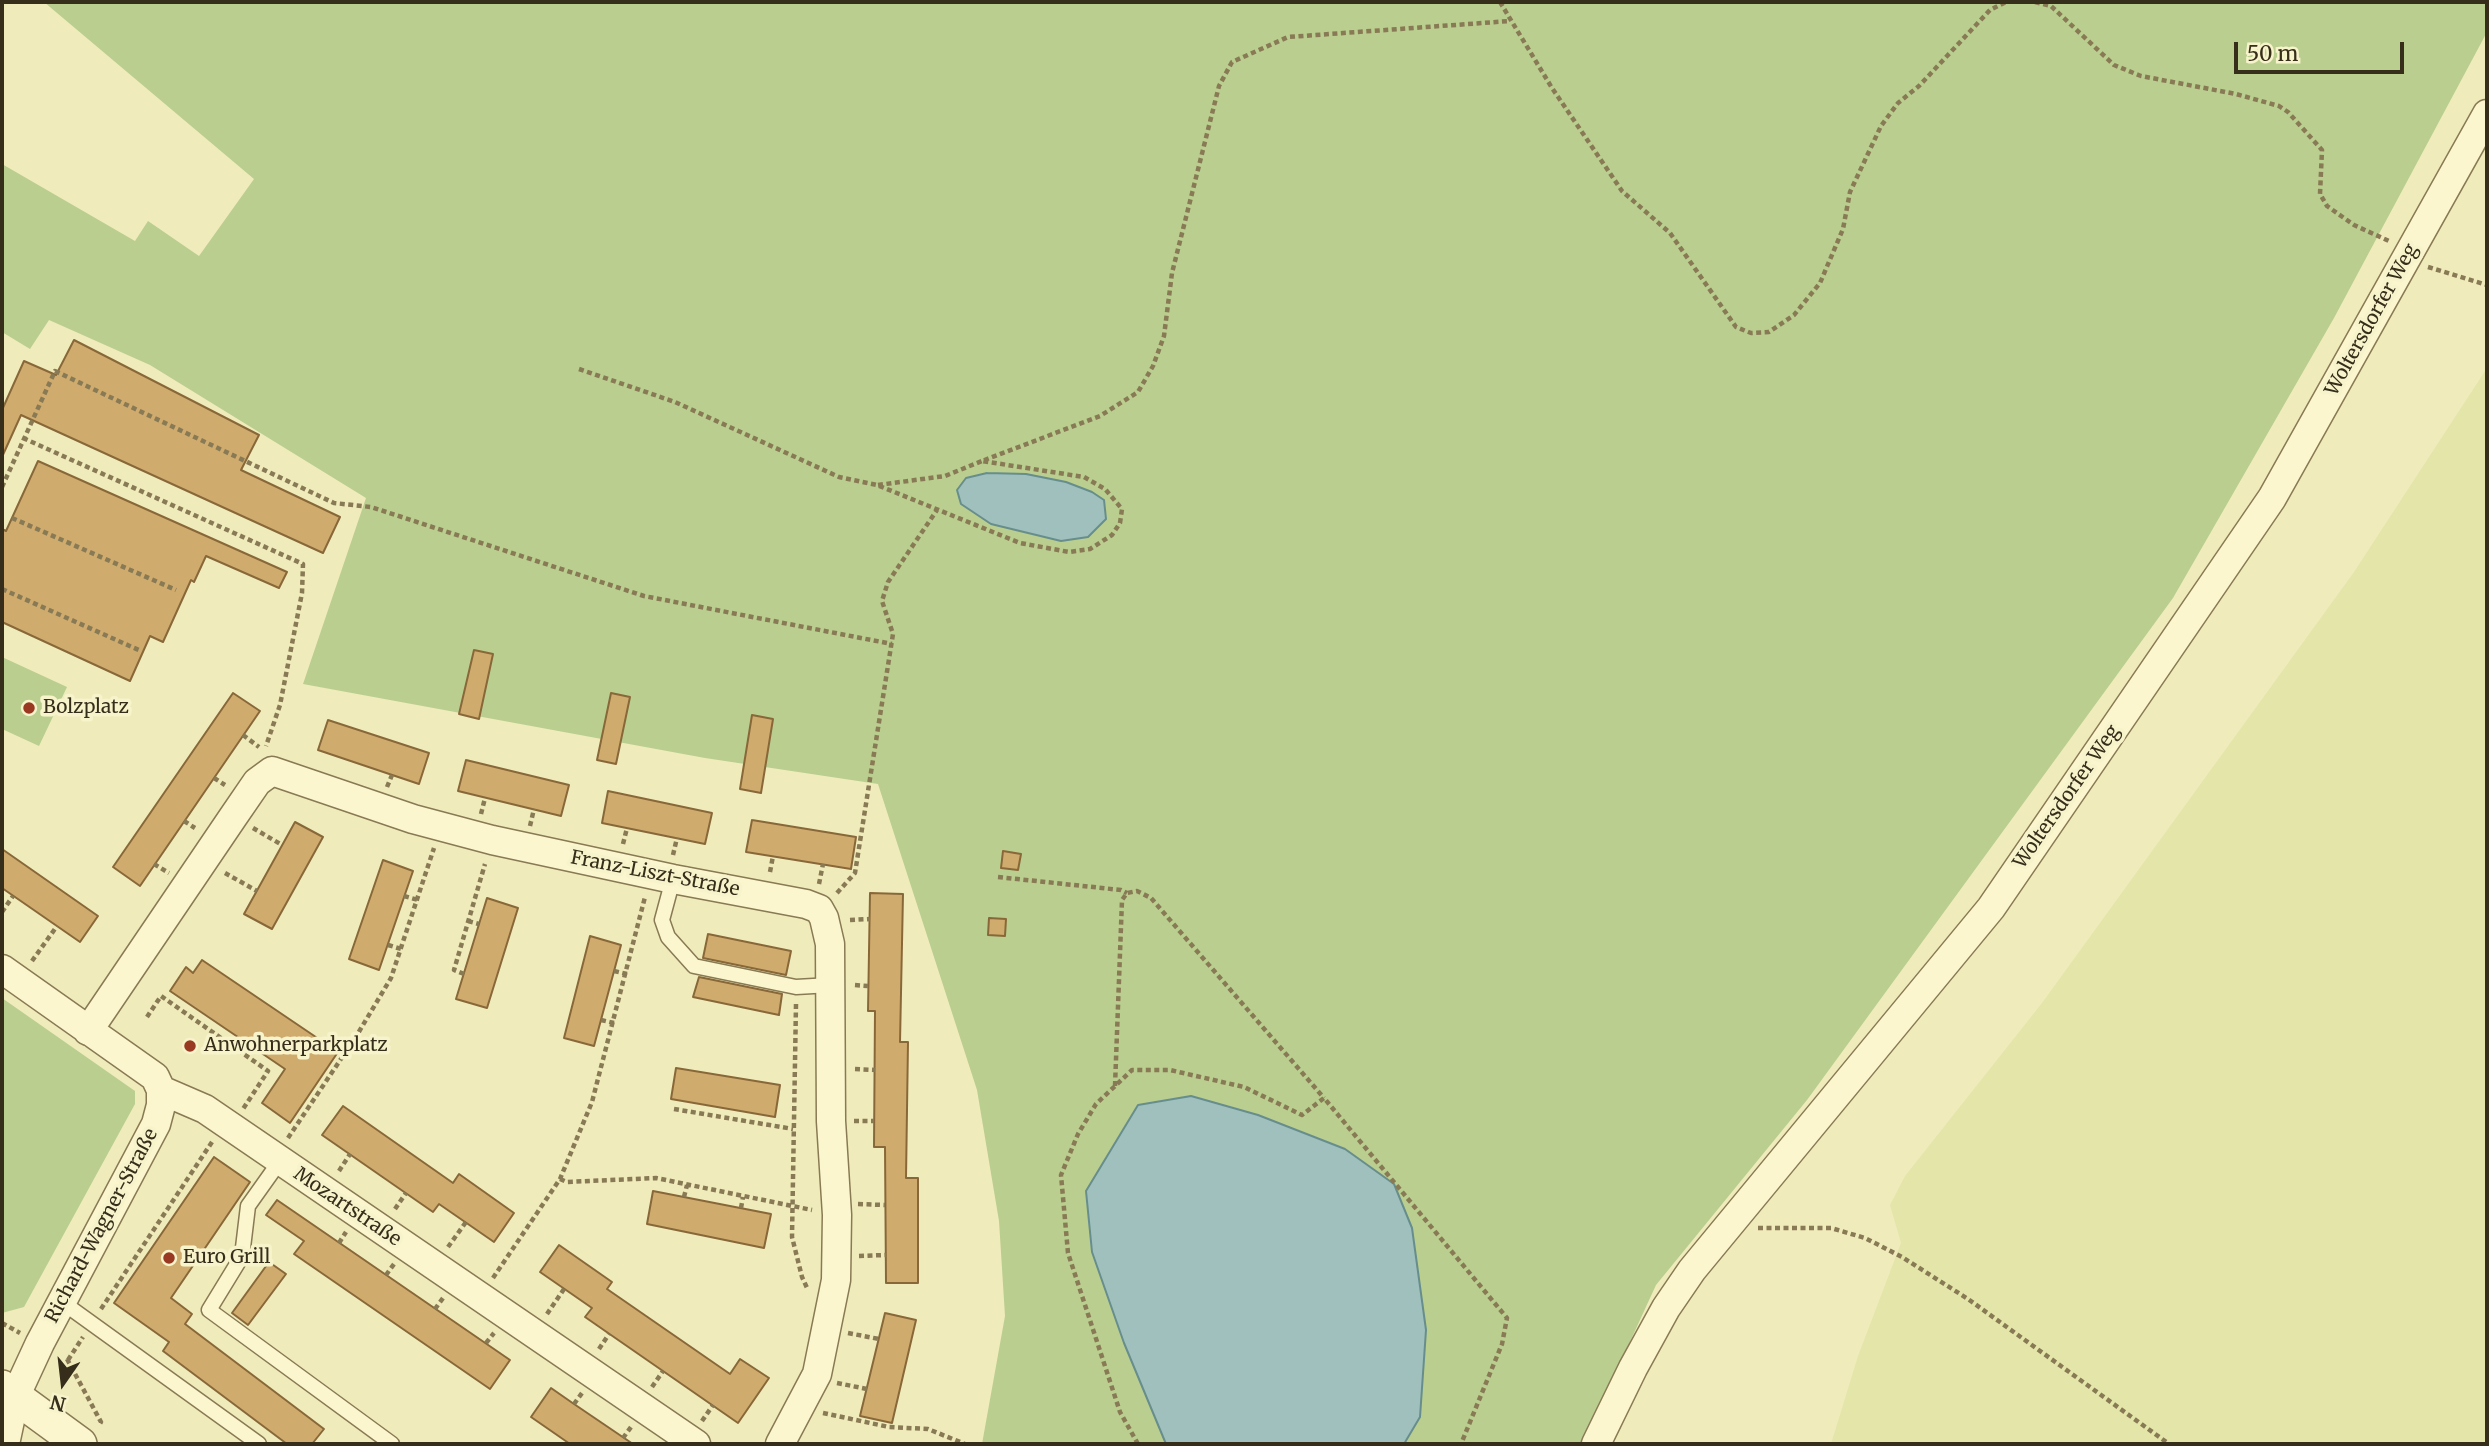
<!DOCTYPE html>
<meta charset="utf-8">
<style>
body{margin:0}
#map{position:relative;width:2489px;height:1446px;overflow:hidden;background:#f0ebbb;font-family:Merriweather,serif}
canvas{display:block}
.frame{position:absolute;inset:0;border:4px solid #362d1a;pointer-events:none}
.north{position:absolute;left:28px;top:1348px;width:70px;height:70px;-webkit-text-stroke:5px #f7f3cb;paint-order:stroke;rotate:194deg;font-size:19px;font-weight:700;line-height:28px;text-align:center;color:#362d1a}
.north::after{content:'';display:block;margin:auto;width:24px;height:32px;background:#362d1a;clip-path:polygon(50% 0,100% 100%,50% 72%,0 100%)}
.scale{position:absolute;left:2234px;top:42px;width:170px;height:32px;box-sizing:border-box;border:4px solid #362d1a;border-top:0;padding-left:9px;font-size:21px;line-height:24px;white-space:nowrap;color:#362d1a;-webkit-text-stroke:5px #f7f3cb;paint-order:stroke}
</style>
<div id="map">
<canvas width="2489" height="1446"></canvas>
<div class="frame"></div>
<div class="north">N</div>
<div class="scale">50 m</div>
</div>
<script>
const ctx = document.querySelector('canvas').getContext('2d');
ctx.lineJoin = 'round';
function fillPath(path, color) {
  ctx.fillStyle = color;
  ctx.fill(path, 'evenodd');
}
function shape(rows) {
  const path = new Path2D();
  for (const r of rows) {
    path.moveTo(r[0], r[1]);
    for (let i = 2; i < r.length; i += 2) path.lineTo(r[i], r[i + 1]);
  }
  return path;
}
function stroke(path, color, width, dash) {
  ctx.strokeStyle = color;
  ctx.lineWidth = width;
  ctx.lineCap = dash ? 'butt' : 'round';
  ctx.setLineDash(dash || []);
  ctx.stroke(path);
}
function drawText(font, color, halo, rows, align = 'center') {
  ctx.font = font + ' Merriweather,serif';
  ctx.lineWidth = 7;
  ctx.setLineDash([]);
  ctx.textBaseline = 'middle';
  ctx.strokeStyle = halo;
  ctx.fillStyle = color;
  for (const [text, x, y, turn = 0] of rows) {
    ctx.save();
    ctx.translate(x, y);
    ctx.rotate((+turn || 0) * Math.PI / 180);
    ctx.textAlign = isNaN(turn) ? turn : align;
    if (halo) ctx.strokeText(text, 0, 0);
    ctx.fillText(text, 0, 0);
    ctx.restore();
  }
}
fillPath(shape([
 [2487,368,2487,1444,1831,1444,1858,1356,1901,1243,1890,1205,1905,1176,2042,1003,2354,572]
]), '#e3e6a8');
fillPath(shape([
 [44,2,2487,2,2487,32,2334,318,2173,598,1807,1100,1656,1285,1583,1444,982,1444,1005,1316,999,1221,977,1090,878,784,705,758,303,684,366,498,150,365,49,320,30,349,2,332,2,164,135,241,148,221,199,256,254,179],
 [2,657,67,687,39,746,2,729],
 [2,998,135,1091,135,1104,24,1307,2,1313]
]), '#bace8f');
const water = shape([
 [987,473,1026,474,1066,482,1092,492,1104,500,1106,519,1088,537,1061,541,991,524,961,504,957,490,966,478,987,473],
 [1191,1096,1258,1115,1345,1149,1394,1184,1412,1228,1426,1330,1420,1417,1404,1444,1166,1444,1124,1343,1092,1252,1086,1191,1138,1105,1191,1096]
]);
fillPath(water, '#9fc0bd');
stroke(water, '#678e8c', 2);
const building = shape([
 [74,340,259,435,241,470,340,517,323,553,21,415,2,457,2,410,24,361,56,375,74,340],
 [38,461,287,572,279,588,206,556,194,582,191,580,163,642,150,636,130,681,2,622,2,529,6,531,38,461],
 [474,650,493,654,479,719,459,714,474,650],
 [233,693,260,711,140,886,113,867,233,693],
 [611,693,630,697,616,764,597,760,611,693],
 [752,715,773,719,761,793,740,789,752,715],
 [328,720,429,753,419,784,318,750,328,720],
 [466,760,569,785,561,816,458,791,466,760],
 [608,791,712,813,705,844,602,823,608,791],
 [752,820,856,837,851,869,746,852,752,820],
 [295,822,323,837,272,929,244,914,295,822],
 [2,849,98,916,80,942,2,888,2,849],
 [1003,851,1021,854,1018,870,1001,868,1003,851],
 [383,860,413,871,379,970,349,959,383,860],
 [870,893,903,894,900,1042,908,1042,906,1178,918,1178,918,1283,886,1283,885,1147,874,1147,875,1011,868,1011,870,893],
 [487,898,518,908,487,1008,456,999,487,898],
 [989,918,1006,919,1005,936,988,935,989,918],
 [708,934,791,951,786,975,703,958,708,934],
 [590,936,621,945,594,1046,564,1038,590,936],
 [202,960,338,1052,290,1123,262,1103,285,1069,170,991,186,967,193,973,202,960],
 [699,977,782,994,779,1015,693,997,699,977],
 [676,1068,780,1085,775,1117,671,1099,676,1068],
 [343,1106,453,1183,459,1174,514,1213,494,1242,439,1204,433,1212,322,1135,343,1106],
 [214,1157,250,1182,171,1298,192,1314,185,1324,324,1429,312,1444,287,1444,163,1351,169,1342,114,1303,214,1157],
 [653,1191,771,1214,764,1248,647,1224,653,1191],
 [277,1200,510,1360,490,1389,294,1254,304,1241,266,1215,277,1200],
 [559,1245,612,1282,607,1289,730,1374,740,1359,769,1378,738,1423,585,1317,592,1308,540,1272,559,1245],
 [269,1262,286,1274,248,1325,232,1313,269,1262],
 [885,1313,916,1320,892,1423,860,1416,885,1313],
 [551,1388,574,1404,633,1444,570,1444,531,1417,551,1388]
]);
fillPath(building, '#d0ab6e');
stroke(building, '#886839', 2);
const service = shape([
 [673,879,662,920,668,937,694,966,796,987,831,985],
 [280,1161,248,1206,242,1256,209,1310,392,1444],
 [62,1302,259,1444]
]);
const minor = shape([
 [2,969,155,1077,161,1090,205,1109,696,1444],
 [88,1031,233,817,257,782,272,771,413,819,492,840,673,879,806,904,819,909,824,918,830,944,831,1121,837,1215,836,1280,817,1374,780,1444],
 [5,1444,15,1397,40,1343,156,1124,161,1105,161,1090],
 [1596,1444,1633,1368,1666,1308,1692,1270,1991,908,2272,498,2487,114]
]);
const tertiary = shape([
 [2,1387,80,1444]
]);
stroke(service, '#887a54', 17);
stroke(minor, '#887a54', 31);
stroke(tertiary, '#887a54', 36);
stroke(shape([
 [1500,2,1552,88,1622,191,1670,233,1736,327,1751,333,1769,332,1794,315,1820,283,1843,229,1850,192,1881,126,1898,103,1919,86,1990,10,2006,2],
 [2035,2,2051,6,2114,65,2141,76,2236,94,2279,106,2288,112,2322,150,2320,194,2327,206,2354,225,2389,241],
 [2428,267,2487,285],
 [579,369,675,402,839,477,877,485,1020,543,1069,552,1090,549,1112,535,1120,523,1122,509,1105,489,1084,477,982,461,1100,416,1138,392,1153,366,1164,336,1172,273,1219,86,1232,62,1288,37,1510,21],
 [23,438,303,564,302,593,280,705,266,746],
 [878,485,945,476,982,461],
 [2,487,55,371,334,503,371,507,644,596,892,644],
 [12,518,176,590],
 [2,589,141,651],
 [243,735,259,747],
 [214,778,225,785],
 [387,787,392,775],
 [481,814,485,798],
 [184,821,195,828],
 [530,826,534,809],
 [253,828,282,845],
 [623,844,627,828],
 [673,855,677,838],
 [154,864,169,873],
 [770,872,773,856],
 [225,873,257,891],
 [998,877,1121,890,1127,893],
 [819,884,823,864],
 [837,893,855,873,893,634,882,601,888,582,937,510],
 [404,896,418,900],
 [2,912,13,896],
 [850,920,870,919],
 [468,921,479,924],
 [388,945,401,949],
 [32,961,57,926],
 [614,971,627,974],
 [464,974,454,970,485,864],
 [855,985,868,986],
 [796,1004,792,1237,802,1277,808,1290],
 [147,1017,161,996,268,1071,243,1109],
 [601,1020,614,1023],
 [855,1069,875,1070],
 [1115,1086,1122,900,1127,893,1137,891,1151,898,1324,1098],
 [674,1109,793,1129],
 [854,1121,874,1121],
 [288,1138,357,1035,391,978,434,848],
 [339,1171,350,1154],
 [560,1179,567,1182,656,1178,812,1210],
 [684,1197,687,1185],
 [858,1204,885,1205],
 [741,1208,743,1197],
 [395,1209,406,1193],
 [1758,1228,1831,1228,1865,1238,1902,1257,1968,1299,2169,1444],
 [339,1243,346,1232],
 [448,1247,466,1222],
 [859,1256,886,1255],
 [386,1275,394,1264],
 [493,1278,560,1179,592,1102,645,897],
 [101,1309,212,1142],
 [435,1309,443,1298],
 [547,1314,564,1289],
 [2,1323,20,1333],
 [848,1333,879,1339],
 [486,1343,494,1333],
 [599,1349,609,1334],
 [67,1359,101,1422,99,1425],
 [68,1360,83,1337],
 [837,1383,867,1389],
 [652,1387,663,1371],
 [574,1404,582,1393],
 [823,1413,889,1427,928,1429,965,1444],
 [702,1421,713,1405],
 [623,1438,631,1427],
 [1138,1444,1120,1412,1068,1253,1061,1175,1078,1134,1096,1104,1132,1070,1170,1070,1244,1087,1302,1115,1324,1098,1507,1318,1502,1344,1461,1444]
]), '#887a54', 4.5, [5, 3.5]);
stroke(service, '#fbf6ce', 14);
stroke(minor, '#fbf6ce', 28);
stroke(tertiary, '#fbf6ce', 33);
for (const [x, y, r, color] of [
 [29,708,7,"#9a3921"],
 [190,1046,7,"#9a3921"],
 [169,1258,7,"#9a3921"]
]) {
  const dot = new Path2D();
  dot.arc(x, y, r, 0, 2 * Math.PI);
  ctx.fillStyle = color;
  ctx.fill(dot);
  stroke(dot, '#f7f3cb', 2.5);
}
drawText('19px', '#362d1a', '#f7f3cb', [
 ["Woltersdorfer Weg",2372,320,-61],
 ["Woltersdorfer Weg",2067,797,-55],
 ["Franz-Liszt-Straße",655,874,11],
 ["Mozartstraße",347,1207,34],
 ["Richard-Wagner-Straße",102,1226,-62]
]);
drawText('19px', '#362d1a', '#f7f3cb', [
 ["Bolzplatz",43,708],
 ["Anwohnerparkplatz",204,1046],
 ["Euro Grill",183,1258]
], 'left');
</script>
